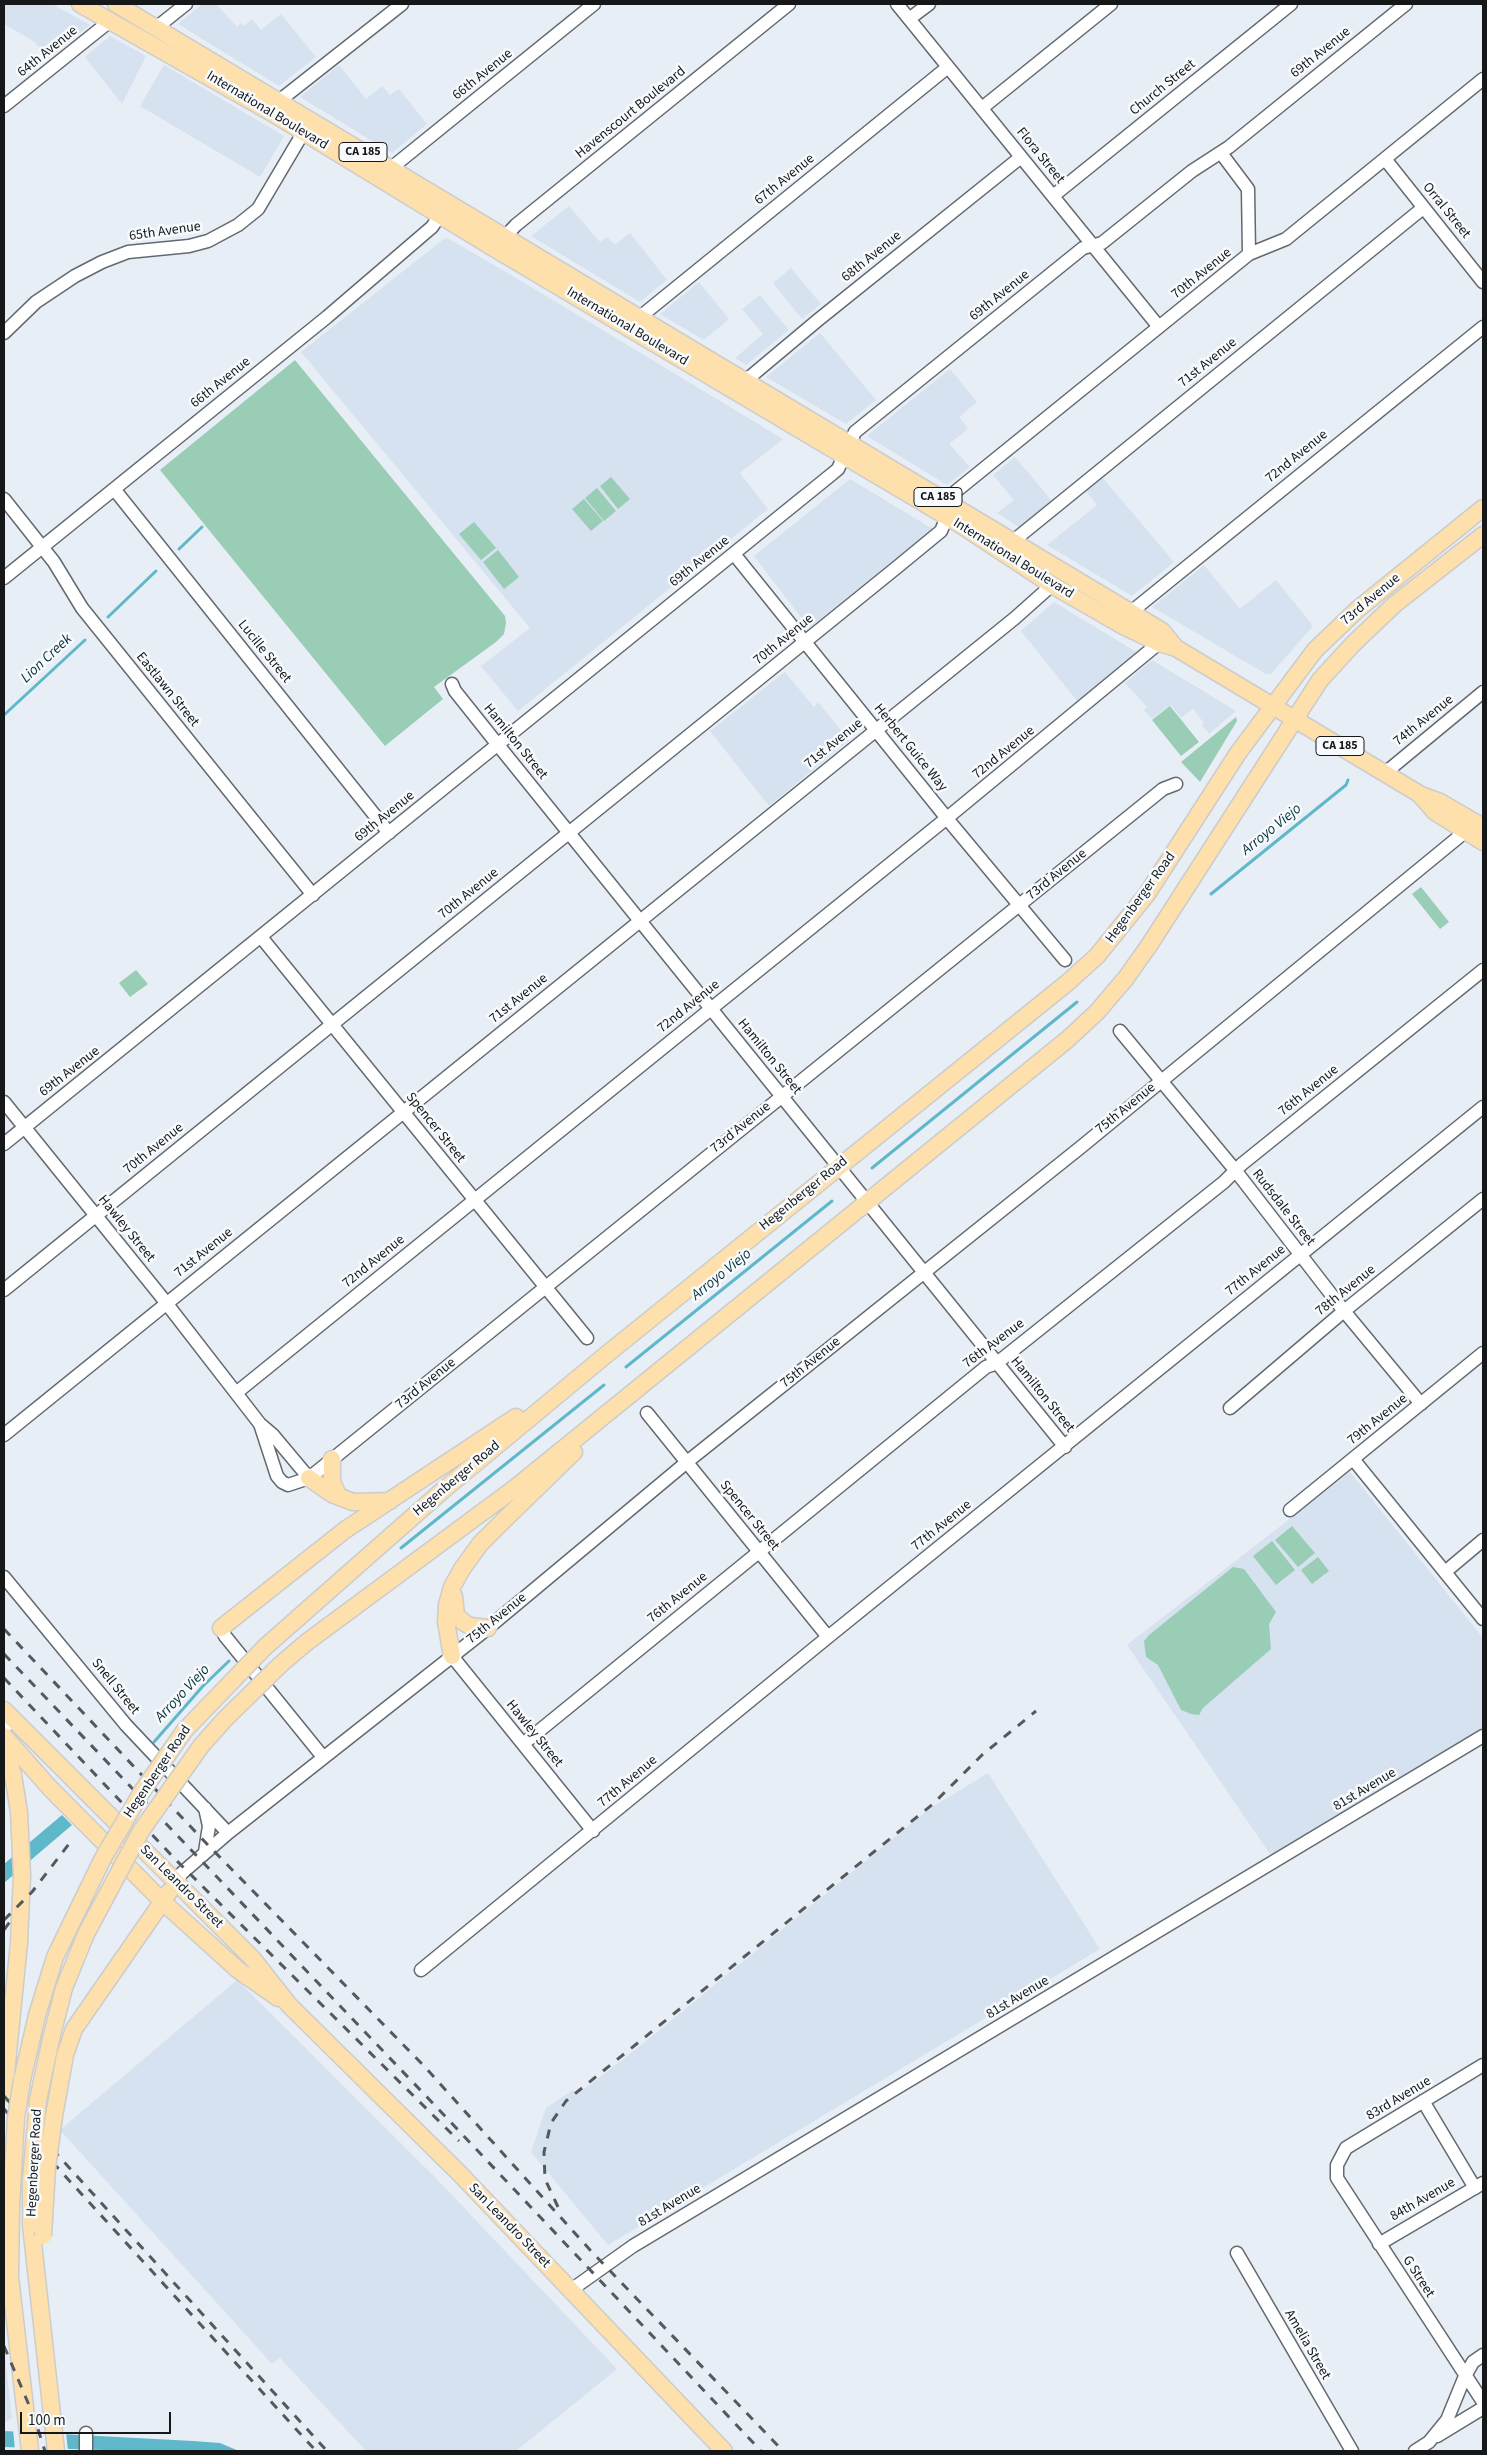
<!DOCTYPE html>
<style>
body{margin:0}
#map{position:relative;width:1487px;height:2455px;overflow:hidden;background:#e8eef6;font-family:"Source Sans 3",sans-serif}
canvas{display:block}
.frame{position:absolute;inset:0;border:5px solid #151719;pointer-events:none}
.scale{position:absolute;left:20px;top:2412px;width:151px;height:22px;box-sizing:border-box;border:2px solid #151719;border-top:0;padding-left:6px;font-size:15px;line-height:18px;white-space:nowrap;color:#151719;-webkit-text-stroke:4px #f8fbfe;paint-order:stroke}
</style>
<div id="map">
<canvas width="1487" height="2455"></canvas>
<div class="frame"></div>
<div class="scale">100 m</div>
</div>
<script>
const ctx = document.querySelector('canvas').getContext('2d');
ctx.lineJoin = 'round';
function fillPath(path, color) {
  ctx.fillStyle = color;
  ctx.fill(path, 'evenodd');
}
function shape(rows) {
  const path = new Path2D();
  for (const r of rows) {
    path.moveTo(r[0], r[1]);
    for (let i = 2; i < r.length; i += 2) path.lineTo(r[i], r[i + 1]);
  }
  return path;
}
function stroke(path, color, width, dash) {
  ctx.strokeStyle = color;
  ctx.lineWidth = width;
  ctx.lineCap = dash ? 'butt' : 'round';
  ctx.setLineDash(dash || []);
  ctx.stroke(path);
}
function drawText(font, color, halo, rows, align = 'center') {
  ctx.font = font + ' "Source Sans 3",sans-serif';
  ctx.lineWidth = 5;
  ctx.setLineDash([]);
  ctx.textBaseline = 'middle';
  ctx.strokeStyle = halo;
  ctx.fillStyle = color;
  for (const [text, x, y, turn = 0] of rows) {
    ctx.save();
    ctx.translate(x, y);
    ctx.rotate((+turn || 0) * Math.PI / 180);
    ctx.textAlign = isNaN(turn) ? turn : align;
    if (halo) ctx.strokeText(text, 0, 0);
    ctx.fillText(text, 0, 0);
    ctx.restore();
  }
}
fillPath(shape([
 [4,4,52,4,90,25,48,58,35,42,4,24],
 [202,4,216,4,237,27,241,23,244,26,252,19,261,30,281,14,316,57,279,86,178,24],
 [110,36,146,56,122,104,85,57],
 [164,65,284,136,260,177,140,106],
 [339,65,366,99,382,86,390,95,399,89,427,124,392,153,300,97],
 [569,206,600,242,607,237,615,245,630,233,667,280,640,302,531,236],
 [445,238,449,239,523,282,783,439,740,473,768,509,518,711,481,666,530,628,301,352],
 [791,268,821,304,802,319,773,283],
 [699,282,729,319,704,340,660,314],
 [760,295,789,330,746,365,735,358,763,334,742,309],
 [820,333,876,400,846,424,766,377],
 [950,369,977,402,959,417,968,429,949,444,970,467,947,485,867,436],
 [1015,457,1053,502,1020,528,997,513,1014,500,993,475],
 [1102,477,1174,562,1132,596,1047,545,1097,505,1085,490],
 [850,479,933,529,809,628,754,556],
 [1204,565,1240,609,1276,580,1311,623,1312,627,1271,674,1266,674,1152,607],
 [1054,602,1138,653,1078,702,1021,631],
 [1152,660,1210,695,1236,711,1209,734,1202,725,1204,723,1193,709,1181,718,1171,705,1152,719,1144,710,1147,707,1125,683],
 [785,672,814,707,818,702,849,740,769,806,710,731],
 [1350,1472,1483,1638,1483,1729,1272,1857,1127,1645],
 [988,1773,1100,1949,608,2245,531,2152,546,2108,573,2090,578,2094,640,2046,929,1809],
 [237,1980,432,2174,617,2369,516,2451,366,2451,280,2358,272,2364,60,2130],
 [4,2348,12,2418,4,2423]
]), '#d6e2ef');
fillPath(shape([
 [295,360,505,616,506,623,504,634,496,642,434,687,443,699,385,746,160,470],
 [611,477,630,499,618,509,600,486],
 [597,488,616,511,604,521,585,498],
 [584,499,603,521,591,531,572,509],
 [474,522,496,548,481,560,459,534],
 [498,550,519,577,504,589,483,562],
 [1170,706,1199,742,1181,756,1152,720],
 [1236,717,1237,721,1200,782,1181,762],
 [1421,887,1449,922,1440,929,1412,894],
 [136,970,148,984,130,997,119,983],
 [1292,1526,1315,1553,1298,1567,1275,1540],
 [1272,1541,1295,1570,1276,1585,1253,1556],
 [1318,1557,1329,1571,1312,1584,1301,1570],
 [1233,1567,1244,1569,1276,1612,1269,1624,1271,1649,1203,1708,1199,1715,1191,1714,1181,1710,1158,1665,1146,1657,1144,1641,1149,1635]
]), '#99cdb5');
fillPath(shape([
 [62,1815,72,1825,4,1883,4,1864],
 [4,2431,193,2441,220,2443,239,2451,137,2451,4,2447]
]), '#5fb8ca');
fillPath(shape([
 [13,2429,66,2432,68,2451,15,2450]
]), '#e8eef6');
stroke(shape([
 [179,549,202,527],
 [108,617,156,571],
 [4,715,85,640],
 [1211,894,1346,785,1348,780],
 [872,1168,1077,1002],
 [626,1367,832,1201],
 [401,1548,604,1385],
 [154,1742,203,1686,229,1661]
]), '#5fb8ca', 3);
const minor = shape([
 [897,4,1159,327],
 [909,19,929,4],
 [156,28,186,4],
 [279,101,402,4],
 [4,106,110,21],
 [982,108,1111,4],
 [1221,153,1248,189,1249,254],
 [1385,159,1483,282],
 [390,169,594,4],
 [1053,196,1291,4],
 [499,243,516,225,789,4],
 [640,317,948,67],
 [4,333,36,302,75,276,102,262,128,252,189,246,208,241,238,225,258,209,303,133],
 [744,382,818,320,1021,157],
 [114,489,389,833],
 [4,499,54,562,82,608,313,895],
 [949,504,955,492,1249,254,1286,239,1483,79],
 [1012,542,1423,208],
 [734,554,949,821,1065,960],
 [4,578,327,317,432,227,444,209],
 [1131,612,1483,327],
 [452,684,455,691,498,745,1065,1447],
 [1385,773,1483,692],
 [261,937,587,1338],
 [1120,1031,1235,1170,1344,1311,1421,1404],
 [4,1102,160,1295,260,1424,273,1435,309,1478],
 [4,1144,832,474,838,469,855,432,1083,248,1102,243,1192,171,1229,147,1406,4],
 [4,1290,896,568,941,531,947,517],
 [236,1393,947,818,1159,643],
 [1230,1408,1344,1311,1483,1199],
 [647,1413,828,1637],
 [260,1424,277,1476,282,1482,288,1485,309,1478,1163,789,1176,784],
 [4,1435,1015,618,1052,585],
 [1353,1459,1483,1619],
 [1290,1510,1483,1353],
 [1445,1572,1483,1540],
 [4,1577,126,1725,228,1833],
 [221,1628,225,1636,323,1757],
 [452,1656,593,1831],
 [4,1727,13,1720],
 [523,1744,986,1367,997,1363,1224,1182,1242,1164,1483,970],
 [205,1852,209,1826,205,1808],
 [175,1883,182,1873,228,1833,488,1628,687,1462,1081,1147,1466,831],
 [421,1970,828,1637,1483,1107],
 [1483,2065,1346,2148,1337,2165,1337,2178,1483,2402],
 [1423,2101,1475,2188],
 [1379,2244,1483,2183],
 [1237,2253,1352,2451],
 [571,2290,633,2246,1483,1736],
 [86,2433,86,2451],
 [1437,2436,1483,2408],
 [1415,2451,1429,2442,1447,2420,1465,2376,1473,2362,1483,2355]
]);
const major = shape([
 [80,4,272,113,495,249,961,525,1052,585,1125,627,1159,643,1176,648,1421,795,1440,802,1483,827],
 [116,4,1122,607,1162,631,1176,648],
 [1421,796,1435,812,1483,842],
 [332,1459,332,1482,339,1497],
 [309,1478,332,1494,353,1502,390,1501],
 [454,1596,456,1615,463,1622,470,1626,488,1628],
 [221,1628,345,1530,516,1417],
 [265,1647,442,1491,607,1354,1067,983,1097,956,1147,894,1238,753,1315,650,1358,609,1483,508],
 [452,1656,446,1622,447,1605,452,1587,462,1569,480,1544,503,1521,574,1452],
 [280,1665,307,1642,515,1488,1068,1039,1097,1012,1126,978,1150,944,1320,680,1354,643,1395,604,1483,535],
 [4,1710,252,1958,289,2005,460,2174,724,2451],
 [4,1736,49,1787,163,1902,238,1970,278,1998],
 [4,1745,13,1775,19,1812,22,1875,19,1943,4,2093],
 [22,2080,37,2015],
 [38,2100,51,2039],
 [54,2116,65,2055,74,2029,169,1892],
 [11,2206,10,2277,30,2451],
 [31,2225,56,2451]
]);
stroke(minor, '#63696f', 15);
stroke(major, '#ccc', 19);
stroke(minor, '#fff', 12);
stroke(major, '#fee0ac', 16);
stroke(shape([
 [4,1629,207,1844,424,2066,591,2251,783,2451],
 [4,1654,426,2096,761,2451],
 [4,1678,176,1860,459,2141],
 [4,1920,32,1892,72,1840],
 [4,1930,14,1916],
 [4,2096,327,2451],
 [4,2109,316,2451],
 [558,2207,545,2179,544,2152,551,2123,566,2101,933,1804,982,1755,1036,1711],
 [4,2346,34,2417,45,2451]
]), '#55585c', 3, [9, 9]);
const majorBridge = shape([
 [37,2015,55,1957,69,1928,103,1858,143,1790,185,1730,265,1647],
 [51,2039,64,1988,86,1934,141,1831,201,1746,225,1719,280,1665],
 [11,2206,16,2118,22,2080],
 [31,2225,31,2180,38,2100],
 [43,2236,47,2168,54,2116]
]);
stroke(majorBridge, '#ccc', 19, []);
stroke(majorBridge, '#fee0ac', 16);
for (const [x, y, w] of [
 [363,152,48],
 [938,497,48],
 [1340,746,48]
]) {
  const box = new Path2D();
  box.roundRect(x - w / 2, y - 9.5, w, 19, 4);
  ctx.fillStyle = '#f8fbfe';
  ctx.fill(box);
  stroke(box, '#151719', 1);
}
drawText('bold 12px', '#151719', null, [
 ["CA 185",363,152],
 ["CA 185",938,497],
 ["CA 185",1340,746]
]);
drawText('14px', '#151719', '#f8fbfe', [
 ["64th Avenue",48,52,-39],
 ["69th Avenue",1321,53,-39],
 ["66th Avenue",483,75,-39],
 ["Church Street",1163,88,-39],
 ["International Boulevard",267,111,31],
 ["Havenscourt Boulevard",631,113,-39],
 ["Flora Street",1040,156,51],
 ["67th Avenue",785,180,-39],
 ["Orral Street",1446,211,51],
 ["65th Avenue",165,232,-8],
 ["68th Avenue",872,257,-39],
 ["70th Avenue",1202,274,-39],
 ["69th Avenue",1000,296,-39],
 ["International Boulevard",627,327,31],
 ["71st Avenue",1208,363,-39],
 ["66th Avenue",221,383,-39],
 ["72nd Avenue",1297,457,-39],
 ["International Boulevard",1013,559,32],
 ["69th Avenue",700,562,-39],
 ["73rd Avenue",1371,600,-40],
 ["70th Avenue",784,640,-39],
 ["Lucille Street",264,652,51],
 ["Eastlawn Street",167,690,51],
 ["74th Avenue",1424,721,-39],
 ["Hamilton Street",515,742,51],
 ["71st Avenue",834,744,-39],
 ["Herbert Guice Way",910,748,51],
 ["72nd Avenue",1004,753,-39],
 ["69th Avenue",385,817,-39],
 ["73rd Avenue",1057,875,-39],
 ["70th Avenue",469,894,-39],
 ["Hegenberger Road",1141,898,-54],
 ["71st Avenue",519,999,-39],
 ["72nd Avenue",689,1007,-39],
 ["Hamilton Street",769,1057,51],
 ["69th Avenue",70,1072,-38],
 ["76th Avenue",1309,1091,-39],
 ["75th Avenue",1126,1109,-39],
 ["Spencer Street",435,1128,51],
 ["73rd Avenue",741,1128,-39],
 ["70th Avenue",154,1149,-39],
 ["Hegenberger Road",804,1194,-39],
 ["Rudsdale Street",1283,1208,52],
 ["Hawley Street",126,1229,51],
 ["71st Avenue",204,1253,-39],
 ["72nd Avenue",374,1262,-39],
 ["77th Avenue",1256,1271,-39],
 ["78th Avenue",1346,1291,-39],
 ["76th Avenue",994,1344,-37],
 ["75th Avenue",811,1363,-39],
 ["73rd Avenue",426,1384,-39],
 ["Hamilton Street",1042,1395,51],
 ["79th Avenue",1378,1420,-39],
 ["Hegenberger Road",457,1479,-40],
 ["Spencer Street",749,1516,51],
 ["77th Avenue",942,1526,-39],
 ["76th Avenue",678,1598,-39],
 ["75th Avenue",497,1619,-39],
 ["Snell Street",115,1687,51],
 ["Hawley Street",534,1734,51],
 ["Hegenberger Road",158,1772,-56],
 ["77th Avenue",628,1782,-40],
 ["81st Avenue",1365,1790,-31],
 ["San Leandro Street",181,1887,45],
 ["81st Avenue",1018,1998,-31],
 ["83rd Avenue",1399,2099,-31],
 ["Hegenberger Road",35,2163,-87],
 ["84th Avenue",1423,2200,-30],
 ["81st Avenue",670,2206,-31],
 ["San Leandro Street",509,2226,46],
 ["G Street",1418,2277,57],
 ["Amelia Street",1307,2345,60]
]);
drawText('italic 15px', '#07333b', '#f8fbfe', [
 ["Lion Creek",47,659,-43],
 ["Arroyo Viejo",1272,830,-39],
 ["Arroyo Viejo",722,1275,-39],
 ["Arroyo Viejo",183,1694,-47]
]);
</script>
